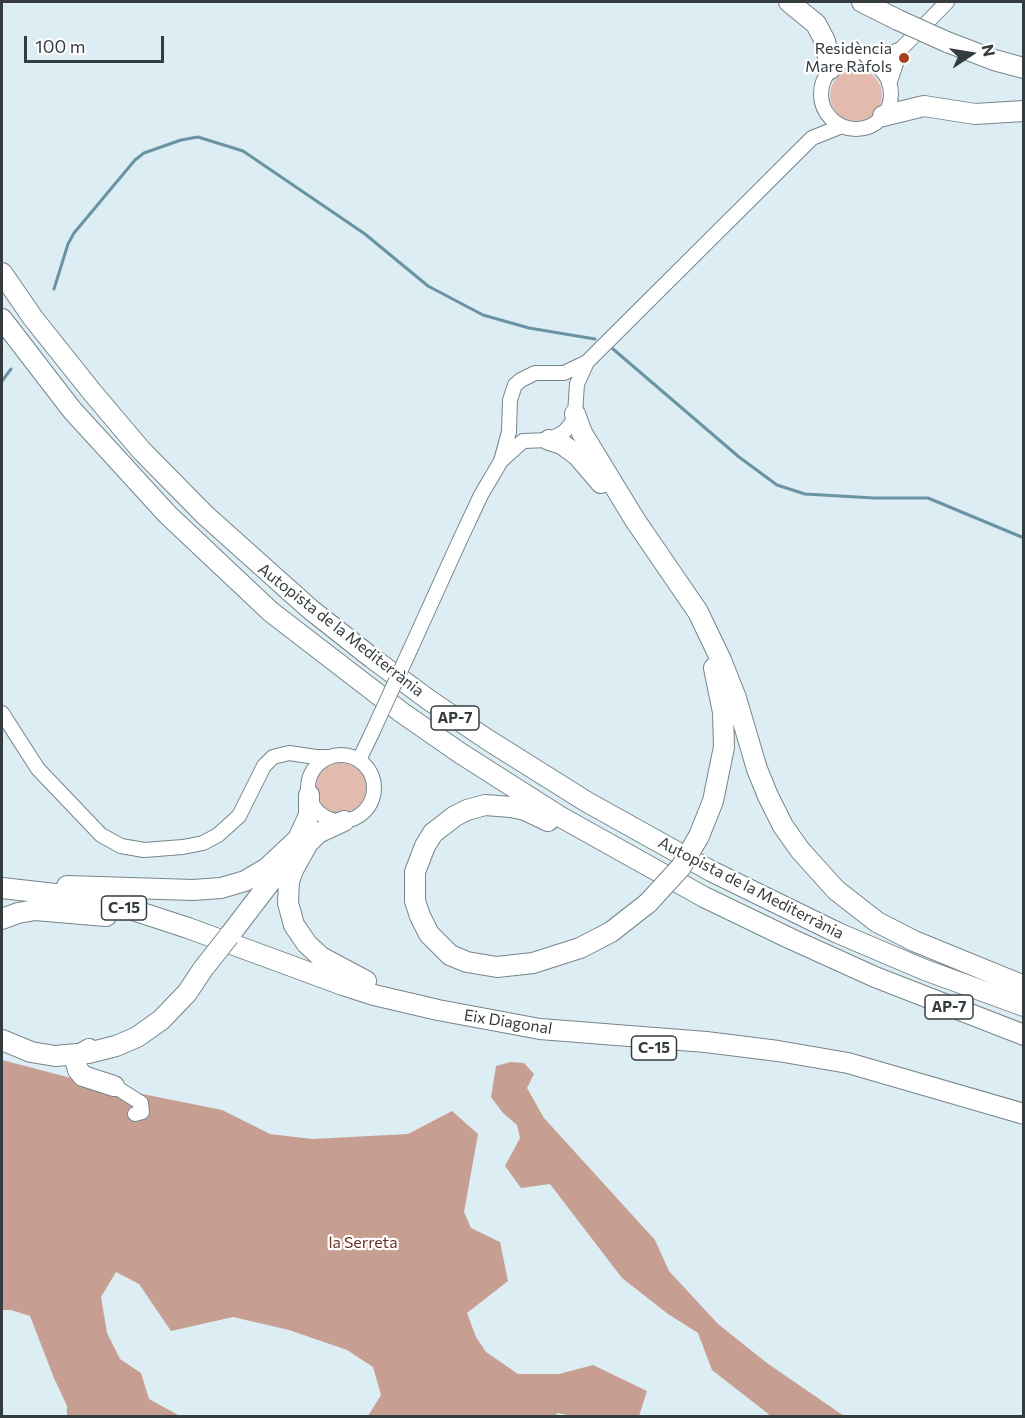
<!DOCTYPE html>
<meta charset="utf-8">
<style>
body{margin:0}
#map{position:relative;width:1025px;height:1418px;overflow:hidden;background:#dcedf4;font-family:Commissioner,sans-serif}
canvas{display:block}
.frame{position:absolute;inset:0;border:3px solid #353c3f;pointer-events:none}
.north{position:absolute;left:941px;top:24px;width:60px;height:60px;-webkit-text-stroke:4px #fff;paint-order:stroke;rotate:78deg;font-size:16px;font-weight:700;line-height:24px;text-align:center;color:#353c3f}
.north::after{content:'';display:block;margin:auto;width:21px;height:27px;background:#353c3f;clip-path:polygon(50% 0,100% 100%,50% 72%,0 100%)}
.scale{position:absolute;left:24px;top:36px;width:140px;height:27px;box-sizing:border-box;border:3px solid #353c3f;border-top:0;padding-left:8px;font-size:18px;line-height:21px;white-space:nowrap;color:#353c3f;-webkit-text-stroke:4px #fff;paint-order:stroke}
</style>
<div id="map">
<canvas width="1025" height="1418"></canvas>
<div class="frame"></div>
<div class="north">N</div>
<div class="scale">100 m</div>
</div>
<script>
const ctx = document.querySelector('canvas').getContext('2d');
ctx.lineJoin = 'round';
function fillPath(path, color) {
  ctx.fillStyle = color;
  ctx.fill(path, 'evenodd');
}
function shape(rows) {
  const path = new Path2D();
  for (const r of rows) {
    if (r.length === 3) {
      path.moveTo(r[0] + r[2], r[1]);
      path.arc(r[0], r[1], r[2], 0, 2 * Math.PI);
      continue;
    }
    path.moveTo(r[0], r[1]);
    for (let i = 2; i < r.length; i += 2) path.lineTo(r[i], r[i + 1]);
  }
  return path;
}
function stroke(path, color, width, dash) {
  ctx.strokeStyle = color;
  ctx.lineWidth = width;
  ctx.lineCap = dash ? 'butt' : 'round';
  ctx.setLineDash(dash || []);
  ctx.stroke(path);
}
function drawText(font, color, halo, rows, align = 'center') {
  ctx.font = font + ' Commissioner,sans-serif';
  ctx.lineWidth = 4.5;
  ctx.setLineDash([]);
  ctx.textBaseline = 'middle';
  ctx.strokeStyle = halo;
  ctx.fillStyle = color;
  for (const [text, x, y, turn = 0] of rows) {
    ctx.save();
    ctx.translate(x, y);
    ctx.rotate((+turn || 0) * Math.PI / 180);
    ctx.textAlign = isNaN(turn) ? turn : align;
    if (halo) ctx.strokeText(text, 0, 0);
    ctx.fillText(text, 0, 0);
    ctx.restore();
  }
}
fillPath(shape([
 [856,95,26],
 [341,788,25]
]), '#e3bbae');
fillPath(shape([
 [2,1060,98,1085,222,1110,270,1134,312,1139,408,1134,452,1111,478,1134,464,1212,471,1228,500,1242,508,1281,467,1313,476,1337,486,1352,518,1374,559,1374,593,1365,647,1391,639,1416,572,1416,558,1413,554,1416,368,1416,381,1395,373,1367,347,1350,289,1330,233,1317,171,1331,139,1284,116,1272,101,1297,107,1333,120,1359,141,1373,149,1399,180,1416,67,1416,67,1406,54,1378,30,1316,11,1310,2,1310],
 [511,1062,524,1063,534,1074,527,1088,544,1118,655,1240,669,1271,718,1324,767,1363,844,1416,771,1416,712,1370,698,1333,668,1314,622,1278,550,1184,521,1188,505,1166,520,1138,517,1125,503,1113,491,1097,496,1066]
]), '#c79f92');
stroke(shape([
 [54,289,68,244,74,233,135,160,144,153,181,140,198,137,243,151,365,234,428,286,483,315,529,328,595,339],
 [613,349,739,457,777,485,805,494,874,498,928,498,1024,538],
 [2,381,11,369]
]), '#6a93a4', 3);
const minor = shape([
 [856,94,35],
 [870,62,901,49,947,2],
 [889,84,901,49],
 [502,460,523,441,549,440,564,432,571,424,575,414,577,384,587,362],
 [410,650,459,542,481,495,501,461,509,432,510,400,515,385,521,380,535,373,564,373,587,362,812,138,842,126],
 [2,713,38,769,101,835,121,846,144,850,183,847,203,843,218,835,239,816,264,766,273,757,289,753,316,757,328,757],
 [341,788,33],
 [359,760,372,733],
 [114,1086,141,1103,142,1112,135,1114]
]);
const highway = shape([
 [789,2,816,24,825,41,830,69],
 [862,2,898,20],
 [947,42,994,60,1024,68],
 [883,116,924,106,975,114,1024,111],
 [2,273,33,318,92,392,141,450,205,515,310,609,372,658,429,700,488,740,587,802,711,871,838,933,925,970,1024,1006],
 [2,319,72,410,168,515,271,612,401,712,460,753,559,816,704,897,789,938,875,977,1024,1035],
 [575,414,582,433,635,520,698,612,721,660,736,698,757,769,768,796,783,826,800,850,836,890,877,922,914,941,1024,986],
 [549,440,562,444,578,456,601,483],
 [548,821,525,810,511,807,485,805,467,810,455,816,433,833,425,846,415,872,415,901,420,916,429,934,450,955,467,962,497,967,533,963,580,948,611,932,648,903],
 [699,836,713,801,724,747,723,712,714,668],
 [308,843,293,870,289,881,288,903,294,925,307,944,321,957,366,981],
 [300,851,318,833,344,821],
 [67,886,193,890,221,888,245,881,267,868,298,839,309,815,309,795],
 [2,888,64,895,133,910,188,928,343,985,374,995,438,1010,540,1029,706,1042,778,1051,848,1063,1024,1114],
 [2,919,18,913,35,910,106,916],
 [229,936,271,881,284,861],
 [2,1040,31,1052,55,1056,88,1053,116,1046,137,1037,161,1020,187,993,203,969],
 [89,1049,79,1055,76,1063,78,1070,83,1076,114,1086]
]);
stroke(minor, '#76858c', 16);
stroke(highway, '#76858c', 22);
stroke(minor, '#fff', 14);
stroke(highway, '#fff', 20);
const minorBridge = shape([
 [372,733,410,650]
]);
const highwayBridge = shape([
 [898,20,947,42],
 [648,903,681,867,699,836],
 [203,969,229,936]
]);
stroke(minorBridge, '#76858c', 16, []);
stroke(highwayBridge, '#76858c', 22, []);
stroke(minorBridge, '#fff', 14);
stroke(highwayBridge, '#fff', 20);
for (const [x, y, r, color] of [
 [904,58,6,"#a7401c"]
]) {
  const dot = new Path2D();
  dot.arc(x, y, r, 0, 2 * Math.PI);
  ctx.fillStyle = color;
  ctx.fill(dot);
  stroke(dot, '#fff', 2);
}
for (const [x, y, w] of [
 [455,718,48],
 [124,908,45],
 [949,1007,48],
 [654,1048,45]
]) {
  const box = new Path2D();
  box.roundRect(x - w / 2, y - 12, w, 24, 4.5);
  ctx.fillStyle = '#fff';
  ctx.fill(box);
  stroke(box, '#353c3f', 1.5);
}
drawText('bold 15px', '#353c3f', null, [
 ["AP-7",455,718],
 ["C-15",124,908],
 ["AP-7",949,1007],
 ["C-15",654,1048]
]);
drawText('16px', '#353c3f', '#fff', [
 ["Residència",892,49],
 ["Mare Ràfols",892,67]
], 'right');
drawText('16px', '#353c3f', '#fff', [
 ["Autopista de la Mediterrània",341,630,38],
 ["Autopista de la Mediterrània",751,888,27],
 ["Eix Diagonal",508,1022,9]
]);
drawText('16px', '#683322', '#fff', [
 ["la Serreta",363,1243]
]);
</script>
